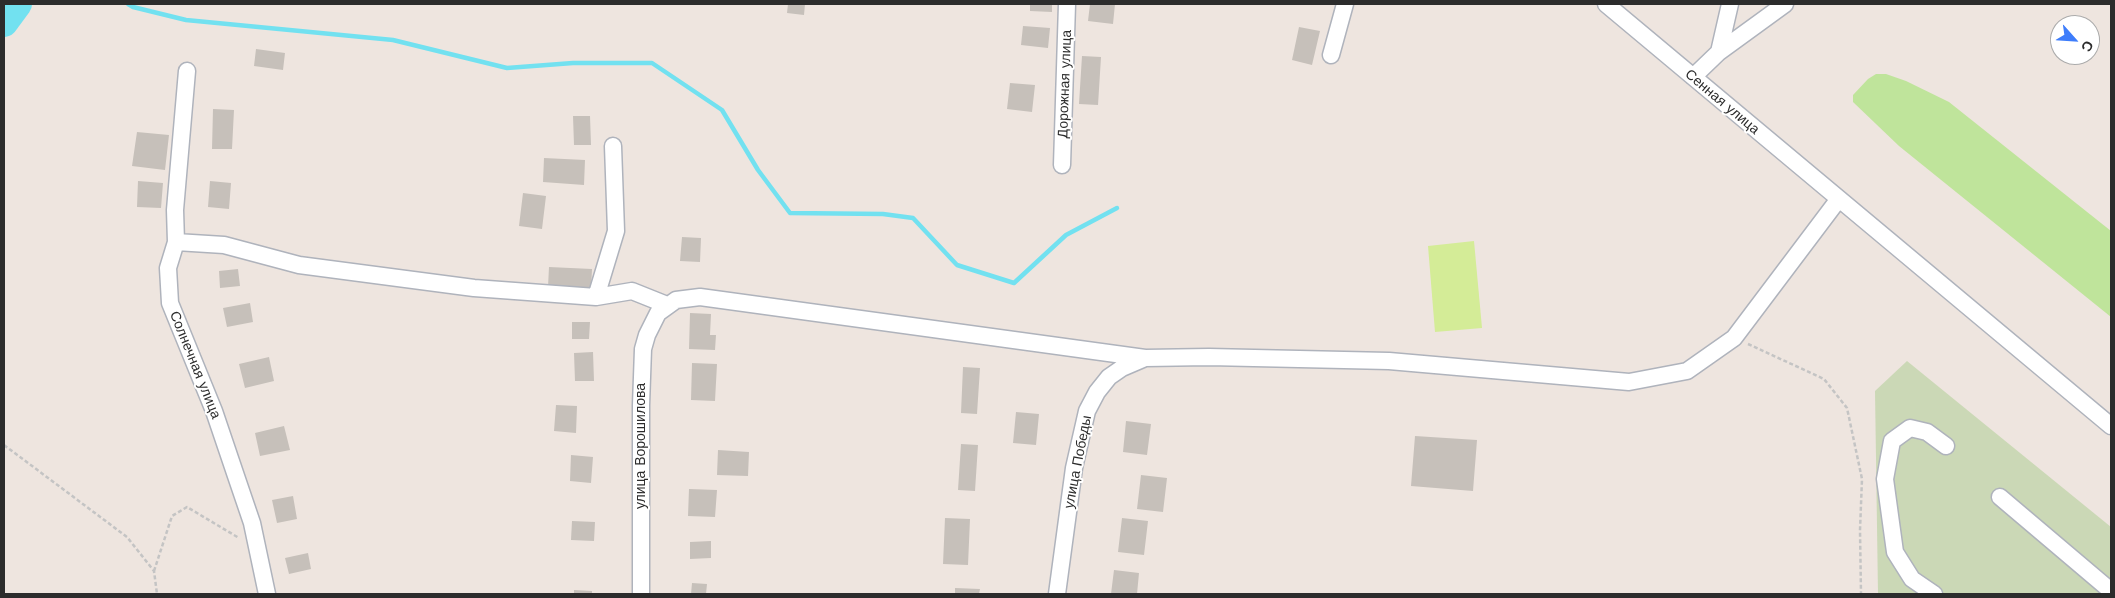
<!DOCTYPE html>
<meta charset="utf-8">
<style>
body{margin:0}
#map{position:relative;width:2115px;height:598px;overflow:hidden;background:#eee5df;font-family:"Work Sans",sans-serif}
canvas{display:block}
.frame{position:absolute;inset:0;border:5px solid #2c2c2c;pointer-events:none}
.north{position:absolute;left:2050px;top:15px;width:50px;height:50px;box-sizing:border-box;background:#fff;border:1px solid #ababab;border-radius:50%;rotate:116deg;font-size:14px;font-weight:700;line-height:20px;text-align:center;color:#2c2c2c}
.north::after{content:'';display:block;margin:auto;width:18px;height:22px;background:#3e7dfb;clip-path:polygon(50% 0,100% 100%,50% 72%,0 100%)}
</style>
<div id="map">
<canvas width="2115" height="598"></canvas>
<div class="frame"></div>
<div class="north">С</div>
</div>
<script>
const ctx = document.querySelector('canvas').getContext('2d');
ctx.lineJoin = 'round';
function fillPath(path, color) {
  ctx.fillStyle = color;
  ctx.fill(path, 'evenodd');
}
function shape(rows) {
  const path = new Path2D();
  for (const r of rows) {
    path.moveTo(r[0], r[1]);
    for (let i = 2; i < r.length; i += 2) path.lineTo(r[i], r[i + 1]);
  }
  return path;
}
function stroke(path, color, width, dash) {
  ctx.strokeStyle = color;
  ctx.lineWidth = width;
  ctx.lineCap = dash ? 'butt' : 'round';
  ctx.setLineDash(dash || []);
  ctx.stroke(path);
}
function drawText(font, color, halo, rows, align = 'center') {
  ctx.font = font + ' "Work Sans",sans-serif';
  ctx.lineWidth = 4;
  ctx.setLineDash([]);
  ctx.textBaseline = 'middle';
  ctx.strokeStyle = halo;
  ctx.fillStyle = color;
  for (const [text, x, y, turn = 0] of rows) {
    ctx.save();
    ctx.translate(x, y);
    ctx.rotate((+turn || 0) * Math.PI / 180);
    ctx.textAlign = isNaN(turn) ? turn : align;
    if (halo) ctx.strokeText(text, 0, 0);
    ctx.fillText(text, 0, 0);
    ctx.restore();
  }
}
fillPath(shape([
 [1876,74,1886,74,1906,81,1949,102,2111,231,2111,317,1899,146,1853,102,1853,95,1868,79]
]), '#bfe49b');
fillPath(shape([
 [1907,361,2111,527,2111,594,1878,594,1875,391]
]), '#cbd8b6');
fillPath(shape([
 [1474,241,1482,328,1435,332,1428,246]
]), '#d4ec97');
stroke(shape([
 [128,4,133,7,186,20,393,40,507,68,573,63,652,63,722,110,758,170,790,213,883,214,913,218,957,265,1014,283,1066,235,1117,208]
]), '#72e1f0', 4.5);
stroke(shape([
 [4,23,18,4]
]), '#72e1f0', 28);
fillPath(shape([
 [788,4,805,4,804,15,787,13],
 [1030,4,1052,4,1052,12,1030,11],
 [1090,4,1115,4,1113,24,1088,21],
 [1023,26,1050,28,1048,48,1021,45],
 [1299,27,1320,31,1312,65,1292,60],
 [256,49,285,53,283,70,254,66],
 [1082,56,1101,57,1098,105,1079,104],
 [1010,83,1035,85,1032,112,1007,109],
 [213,109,234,110,232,149,212,149],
 [573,116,590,116,591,145,574,145],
 [137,132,169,135,165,170,132,166],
 [544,158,585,160,584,185,543,182],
 [138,181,163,183,161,208,137,207],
 [210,181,231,183,229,209,208,207],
 [523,193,546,196,542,229,519,226],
 [682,237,701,238,700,262,680,261],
 [549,267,592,269,591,290,548,287],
 [238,269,240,286,220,288,219,271],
 [250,303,253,322,227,327,223,308],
 [690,313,711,314,710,335,716,335,715,350,689,349],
 [572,322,590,322,589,339,572,339],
 [593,352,594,381,575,381,574,353],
 [269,357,274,381,245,388,239,364],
 [692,363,717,364,715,401,691,400],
 [963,367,980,368,977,414,961,413],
 [556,405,577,406,576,433,554,431],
 [1016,412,1039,414,1036,445,1013,443],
 [1126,421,1151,424,1147,455,1123,452],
 [284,426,290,450,260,456,255,433],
 [1415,436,1477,440,1473,491,1411,486],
 [961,444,978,445,975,491,958,490],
 [718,450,749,452,748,476,717,475],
 [571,455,593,457,591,483,570,481],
 [1141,475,1167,478,1163,512,1137,509],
 [689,489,717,490,715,517,688,516],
 [293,496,297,519,277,523,272,500],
 [945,518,970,519,968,565,943,564],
 [1122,518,1148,521,1144,555,1118,552],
 [572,521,595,522,594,541,571,540],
 [711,541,711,558,690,559,690,542],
 [308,553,311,569,289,574,285,558],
 [1114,570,1139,573,1137,594,1111,594],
 [692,583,707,584,706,594,691,594],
 [955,588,980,589,979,594,955,594],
 [574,590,592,591,592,594,574,594]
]), '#c6c0ba');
const minor = shape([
 [1606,4,2111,426],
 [1719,52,1730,4],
 [1331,55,1345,4],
 [187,71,175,210,176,242,168,268,170,303,214,411,236,476,252,523,267,594],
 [1693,77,1719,52,1785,4],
 [1062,165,1067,4],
 [176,242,224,245,299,265,474,288,596,297,632,291,667,305],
 [596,297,616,231,613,146],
 [2000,497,2111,591],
 [641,594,641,405,643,349,647,335,658,313,676,300,700,297,1145,358,1209,357,1389,361,1629,382,1687,371,1734,338,1838,200],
 [1057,594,1074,468,1087,411,1097,392,1109,377,1122,368,1143,359],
 [1934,594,1912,579,1895,552,1885,479,1892,441,1910,428,1927,432,1946,446]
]);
stroke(minor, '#afb3bc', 19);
stroke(shape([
 [1748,344,1824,379,1847,408,1862,479,1860,530,1861,594],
 [4,445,127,537,154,571,157,594],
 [154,571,172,516,187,507,239,538]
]), '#c4c4c4', 2.5, [4, 2.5]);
stroke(minor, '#fff', 16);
drawText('14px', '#2c2c2c', '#fff', [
 ["Дорожная улица",1065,84,-88],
 ["Сенная улица",1722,102,40],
 ["Солнечная улица",195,365,68],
 ["улица Ворошилова",641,446,-90],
 ["улица Победы",1078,462,-79]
]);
</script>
